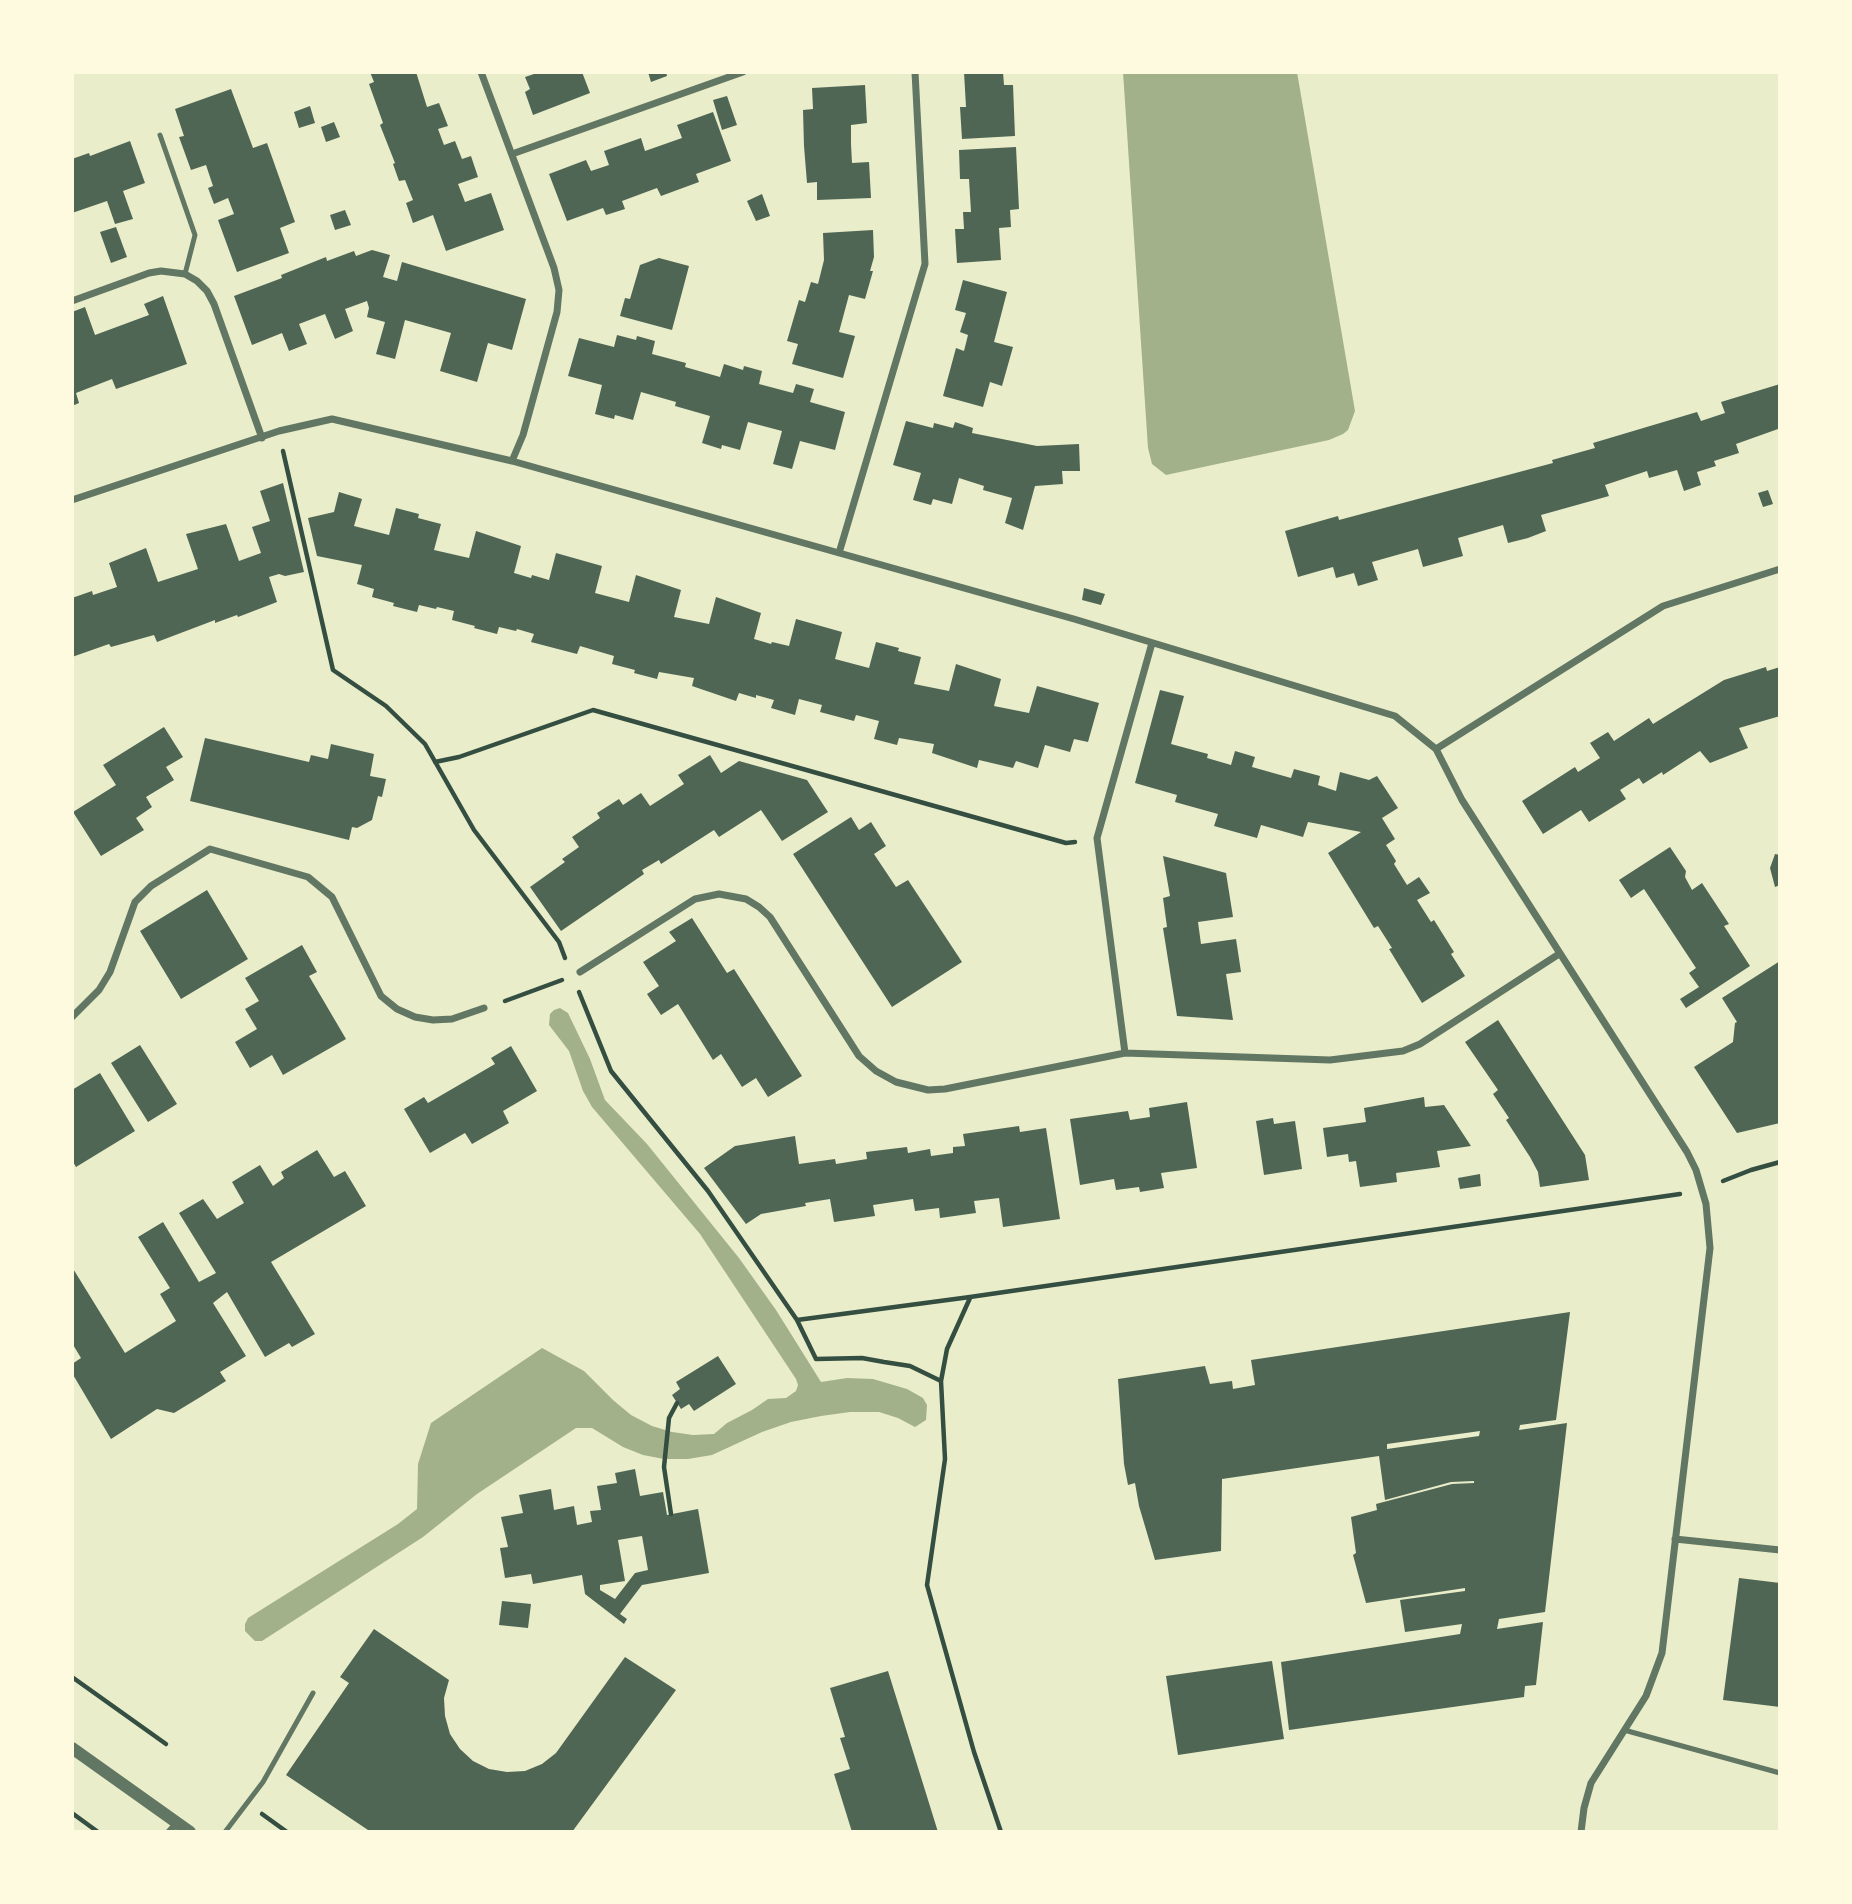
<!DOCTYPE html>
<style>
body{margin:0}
#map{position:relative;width:1852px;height:1904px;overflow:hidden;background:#e9edc9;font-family:"Roboto Condensed",sans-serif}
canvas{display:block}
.frame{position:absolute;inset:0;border:74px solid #fefae0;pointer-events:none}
</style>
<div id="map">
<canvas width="1852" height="1904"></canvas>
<div class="frame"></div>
</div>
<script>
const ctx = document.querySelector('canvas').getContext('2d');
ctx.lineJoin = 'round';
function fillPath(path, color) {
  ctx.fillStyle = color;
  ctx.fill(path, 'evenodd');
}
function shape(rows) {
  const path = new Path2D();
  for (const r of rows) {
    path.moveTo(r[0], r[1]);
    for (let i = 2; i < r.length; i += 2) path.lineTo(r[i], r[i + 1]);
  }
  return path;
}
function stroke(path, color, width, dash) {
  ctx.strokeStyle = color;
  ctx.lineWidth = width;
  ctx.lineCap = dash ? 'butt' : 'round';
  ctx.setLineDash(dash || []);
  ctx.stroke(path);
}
fillPath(shape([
 [1123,72,1297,72,1355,411,1348,430,1343,434,1329,440,1166,475,1152,464,1148,448],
 [560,1008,568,1013,590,1059,605,1100,647,1144,739,1258,776,1310,821,1382,847,1378,873,1379,907,1389,923,1398,927,1405,926,1420,915,1427,898,1418,879,1412,850,1412,821,1416,791,1422,762,1432,712,1455,688,1459,664,1459,643,1455,623,1447,592,1428,576,1428,477,1494,423,1537,262,1641,255,1641,245,1631,245,1624,248,1618,398,1524,417,1509,418,1464,431,1423,542,1348,584,1371,613,1400,631,1415,652,1426,672,1432,693,1435,714,1434,727,1423,752,1410,768,1399,786,1398,796,1391,798,1385,796,1379,700,1234,592,1107,583,1091,569,1051,549,1025,550,1014,554,1010]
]), '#a3b18a');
fillPath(shape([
 [370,72,416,72,427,107,439,103,448,126,438,129,444,145,455,141,462,159,471,156,478,177,458,184,465,202,491,193,504,230,446,251,433,215,413,223,406,203,413,200,405,180,399,181,393,164,395,163,380,125,383,123,369,84,374,82],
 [540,72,582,72,590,93,533,115,525,92,530,89,525,77],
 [648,72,666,72,667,76,651,82],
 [964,72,1003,72,1004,85,1013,85,1015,136,962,139,960,107,966,107],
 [865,85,867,123,851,125,851,144,852,163,869,162,871,198,817,200,817,182,807,183,804,146,803,110,813,109,812,88],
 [231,89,253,148,267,143,295,222,280,228,289,253,237,272,218,220,234,214,228,198,214,204,208,188,213,186,206,165,191,170,179,137,184,136,175,109],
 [727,96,737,125,722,130,713,100],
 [310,106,315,123,299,128,294,112],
 [713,112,731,161,696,174,699,182,661,196,657,188,622,201,625,209,606,215,603,208,567,221,549,174,586,160,591,171,609,165,604,151,641,138,645,151,682,138,677,125],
 [334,122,340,137,326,142,321,127],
 [130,141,145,183,123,191,133,219,115,224,107,201,72,213,72,159,89,153,90,156],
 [1016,147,1019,209,1010,210,1011,227,999,228,1001,260,957,263,955,229,964,229,963,212,971,212,969,179,960,179,959,150],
 [762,194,770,216,756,221,747,201],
 [345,210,351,225,335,230,330,215],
 [116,227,127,257,111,263,100,232],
 [873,230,874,257,870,271,873,271,865,299,849,295,839,332,855,336,843,378,792,364,798,344,787,341,799,300,805,302,811,282,818,284,824,260,823,233],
 [372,250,390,255,383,277,397,281,402,262,526,299,512,350,488,343,477,382,440,371,451,333,405,320,395,359,376,354,385,322,367,317,369,308,367,301,345,309,353,331,335,339,325,314,299,324,307,344,289,351,282,333,252,345,234,296,282,278,281,275,326,257,327,261,354,251,356,256],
 [659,258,689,266,672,330,620,316,625,298,630,299,640,265],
 [963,280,1007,292,994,342,1013,347,1002,386,990,382,983,407,943,396,956,348,964,351,968,335,960,332,966,313,955,310],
 [163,296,187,364,116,389,112,379,76,393,79,403,72,406,72,312,85,307,95,335,149,315,144,304],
 [617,335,636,340,637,336,655,341,652,354,686,363,685,367,720,377,724,364,743,370,744,366,762,371,759,384,793,393,796,384,814,389,810,402,845,412,835,450,800,441,792,469,773,464,782,431,748,422,740,450,722,445,721,449,702,443,710,416,675,406,676,402,641,392,633,420,615,415,614,419,595,414,602,385,568,376,579,338,614,347],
 [1780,384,1780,435,1778,429,1736,444,1739,453,1714,461,1716,466,1697,472,1701,485,1684,491,1677,470,1649,478,1647,471,1605,485,1609,496,1541,515,1546,531,1528,538,1508,543,1503,525,1458,538,1463,556,1423,567,1418,549,1372,562,1378,580,1358,586,1354,573,1336,578,1333,567,1298,577,1285,531,1338,516,1339,520,1553,463,1552,460,1595,448,1593,443,1697,412,1701,421,1725,413,1721,402],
 [906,421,933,428,934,423,953,428,955,422,973,428,972,433,1037,446,1079,444,1080,471,1062,471,1063,484,1035,486,1023,530,1005,523,1012,498,983,490,984,486,959,478,952,504,933,499,931,505,913,500,921,473,893,465],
 [283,483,304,572,285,576,279,574,269,577,277,602,238,617,237,615,215,623,215,620,157,642,154,635,111,647,109,644,72,657,72,598,92,591,93,595,117,587,109,563,146,548,158,582,198,569,186,534,226,524,239,561,261,553,252,527,270,521,260,491],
 [1768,490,1773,504,1763,507,1758,493],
 [339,492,362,499,354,526,389,535,396,508,419,514,418,518,441,524,434,550,469,558,476,531,521,546,514,573,531,578,532,575,549,580,556,553,602,566,595,593,629,602,636,575,681,590,674,617,709,624,716,597,761,613,754,639,771,644,772,642,789,646,796,619,842,632,835,659,869,668,876,642,899,648,898,651,921,657,914,684,949,691,956,664,1001,679,994,706,1029,713,1037,686,1099,703,1088,742,1074,739,1070,752,1045,745,1038,768,1016,761,1013,768,979,760,977,768,932,753,934,744,899,738,897,745,874,739,879,721,856,715,854,721,820,712,822,705,799,699,795,715,771,708,774,700,756,695,756,698,739,693,736,701,692,686,694,678,659,672,657,679,634,673,635,670,612,664,614,656,580,646,577,654,531,642,534,634,517,629,516,631,499,627,497,634,474,628,475,626,452,620,454,611,437,607,436,609,419,605,417,612,393,606,394,603,372,597,374,589,357,584,362,565,317,556,308,518,334,512],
 [1084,588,1105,594,1101,605,1082,600],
 [1766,667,1767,671,1780,667,1780,716,1739,728,1748,748,1710,763,1700,751,1663,775,1662,772,1643,784,1639,778,1620,790,1626,799,1589,822,1581,810,1543,834,1522,801,1575,767,1578,772,1600,758,1590,743,1608,732,1614,741,1649,718,1653,724,1724,680],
 [1160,690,1184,696,1171,744,1208,754,1207,758,1231,765,1235,751,1255,757,1252,767,1291,778,1294,769,1320,776,1318,785,1336,791,1340,772,1369,780,1377,776,1398,808,1382,818,1395,839,1386,845,1396,861,1394,864,1407,885,1419,877,1430,893,1417,900,1431,922,1434,920,1454,952,1451,954,1465,976,1422,1003,1389,949,1392,948,1378,926,1374,928,1328,853,1361,832,1308,822,1303,837,1261,825,1257,838,1214,826,1218,814,1175,802,1177,795,1135,783],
 [164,727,183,757,166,767,174,780,146,797,152,807,136,818,144,830,101,856,73,812,116,785,103,765],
 [205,738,309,762,311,755,328,759,331,744,374,754,370,776,386,779,382,797,378,796,372,820,357,828,352,827,349,840,190,801],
 [710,755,721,773,739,761,807,780,828,812,782,841,761,810,719,837,714,830,661,864,659,860,642,870,644,874,561,931,530,887,565,862,562,859,579,847,572,837,600,818,597,813,619,799,623,805,641,793,650,806,684,784,678,775],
 [851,817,859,830,871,822,886,846,874,854,896,887,908,880,962,962,892,1007,793,854],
 [1670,847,1686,871,1685,877,1692,890,1702,883,1729,924,1724,926,1750,966,1686,1008,1680,999,1699,987,1689,973,1696,968,1644,889,1631,898,1619,880],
 [1775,854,1780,855,1780,885,1775,887,1770,868],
 [1163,856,1226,873,1233,917,1198,922,1201,944,1236,939,1241,972,1226,974,1233,1020,1177,1016,1163,928,1167,927,1163,898,1170,896],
 [207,890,248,959,181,999,140,931],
 [692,918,727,973,734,969,802,1076,768,1097,756,1078,742,1087,721,1054,713,1060,678,1004,661,1015,647,994,659,986,643,962,676,941,669,932],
 [302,945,317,972,309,976,346,1039,283,1075,272,1055,250,1068,235,1042,257,1029,245,1009,259,1001,245,978],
 [1780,961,1780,1123,1737,1133,1694,1067,1733,1042,1735,1023,1737,1022,1722,998],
 [1498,1020,1585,1155,1589,1180,1540,1187,1538,1172,1530,1157,1506,1120,1509,1118,1493,1094,1498,1090,1465,1042],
 [140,1045,177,1104,148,1122,111,1063],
 [511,1046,537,1091,503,1111,509,1123,472,1144,465,1133,430,1153,404,1109,424,1097,428,1103,495,1064,491,1058],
 [100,1073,135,1131,76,1167,72,1160,72,1090],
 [1424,1097,1425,1107,1444,1105,1471,1146,1437,1151,1440,1167,1396,1173,1397,1182,1360,1187,1356,1161,1349,1162,1348,1154,1327,1157,1323,1128,1366,1122,1364,1108],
 [1187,1102,1197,1168,1161,1173,1164,1188,1140,1192,1139,1187,1116,1190,1114,1179,1080,1185,1070,1119,1128,1111,1130,1120,1150,1117,1149,1108],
 [1273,1118,1274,1124,1295,1121,1302,1169,1264,1175,1256,1121],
 [1019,1126,1020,1132,1046,1128,1060,1219,1003,1227,999,1198,974,1201,976,1213,940,1218,939,1208,915,1211,913,1199,873,1205,875,1216,834,1222,830,1199,805,1203,806,1206,761,1214,746,1224,704,1168,735,1146,795,1136,799,1164,835,1159,836,1164,867,1159,866,1152,907,1147,908,1153,930,1149,931,1156,953,1153,953,1147,965,1146,963,1134],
 [317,1150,334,1177,345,1171,366,1206,271,1262,315,1334,292,1347,289,1343,265,1357,227,1292,213,1303,246,1356,220,1372,226,1381,202,1396,174,1413,157,1409,111,1439,72,1373,72,1364,81,1358,72,1343,72,1267,125,1353,176,1321,160,1294,170,1288,138,1237,163,1222,199,1282,216,1273,179,1213,203,1199,217,1219,244,1203,232,1182,260,1165,273,1186,284,1178,281,1172],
 [1480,1174,1481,1186,1460,1189,1458,1178],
 [1570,1312,1556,1420,1520,1425,1519,1430,1567,1423,1545,1612,1499,1619,1497,1629,1543,1622,1536,1685,1525,1686,1524,1697,1289,1730,1281,1662,1460,1634,1462,1624,1405,1632,1400,1600,1465,1591,1465,1588,1366,1603,1353,1555,1356,1553,1351,1517,1377,1510,1376,1504,1452,1484,1474,1483,1474,1481,1451,1482,1385,1500,1379,1456,1222,1479,1221,1551,1155,1560,1139,1506,1135,1483,1128,1485,1124,1464,1118,1379,1205,1366,1210,1384,1232,1381,1233,1389,1255,1385,1251,1360],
 [1480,1431,1479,1436,1387,1449,1387,1444],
 [718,1356,736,1384,694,1411,689,1404,681,1409,672,1395,680,1389,676,1382],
 [635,1469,640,1496,663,1492,667,1515,698,1509,709,1573,642,1585,620,1614,627,1619,624,1624,585,1594,582,1575,533,1584,531,1574,505,1578,500,1548,508,1547,501,1517,523,1513,519,1495,551,1489,554,1510,574,1506,577,1525,592,1522,590,1511,601,1510,597,1486,617,1483,615,1473],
 [642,1536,648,1570,635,1573,615,1599,600,1590,600,1585,625,1581,618,1540],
 [1739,1578,1780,1583,1780,1707,1723,1700],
 [502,1601,531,1604,528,1628,499,1625],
 [374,1629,449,1680,444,1698,445,1716,450,1734,460,1749,473,1761,489,1769,507,1772,525,1771,542,1764,556,1753,625,1657,676,1690,572,1832,371,1832,286,1775,349,1683,340,1677],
 [1272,1661,1284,1739,1178,1755,1166,1676],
 [888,1671,938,1832,852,1832,834,1774,850,1769,840,1738,845,1737,830,1688]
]), '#4f6655');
stroke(shape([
 [283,451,333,670,386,706,425,744,474,830,559,942,565,958],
 [435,762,459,757,593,710,1066,843,1075,842],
 [579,992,611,1071,708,1191,797,1320,816,1359,862,1358,884,1362,910,1366,941,1381,945,1459,927,1585,974,1752,1001,1832],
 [505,1001,562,980],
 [1723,1181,1751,1170,1780,1162],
 [797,1320,970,1297,1680,1194],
 [941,1381,947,1349,970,1298],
 [671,1514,664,1467,669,1418,677,1403],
 [72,1677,166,1744],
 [72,1813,98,1832],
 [262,1814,287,1832]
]), '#344e41', 4.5);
stroke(shape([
 [160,135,195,235,185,274],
 [1624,1730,1780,1773],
 [225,1832,263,1782,313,1693]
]), '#617663', 5);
stroke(shape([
 [481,72,554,268,559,290,557,312,523,435,512,461],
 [512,154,743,72],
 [72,301,149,273,161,271,185,274,197,281,207,291,214,304,262,438],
 [72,500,279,431,332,419,512,461,1074,619,1395,716,1436,749,1462,800,1687,1152,1696,1170,1706,1204,1710,1248,1662,1653,1646,1696,1591,1783,1584,1808,1581,1832],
 [839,553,925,264,915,72],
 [1436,749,1663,606,1780,569],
 [580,972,695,899,719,894,746,899,759,907,770,917,859,1056,876,1071,896,1082,928,1090,945,1089,1125,1053,1330,1060,1403,1051,1420,1044,1559,954],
 [72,1017,99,990,110,972,135,902,151,886,210,849,308,877,332,897,381,996,397,1009,415,1017,433,1020,452,1019,484,1008],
 [1125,1053,1097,838,1152,643],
 [1675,1539,1780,1550],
 [169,1832,177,1823]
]), '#617663', 7);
stroke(shape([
 [72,1748,190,1832]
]), '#617663', 12);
</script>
